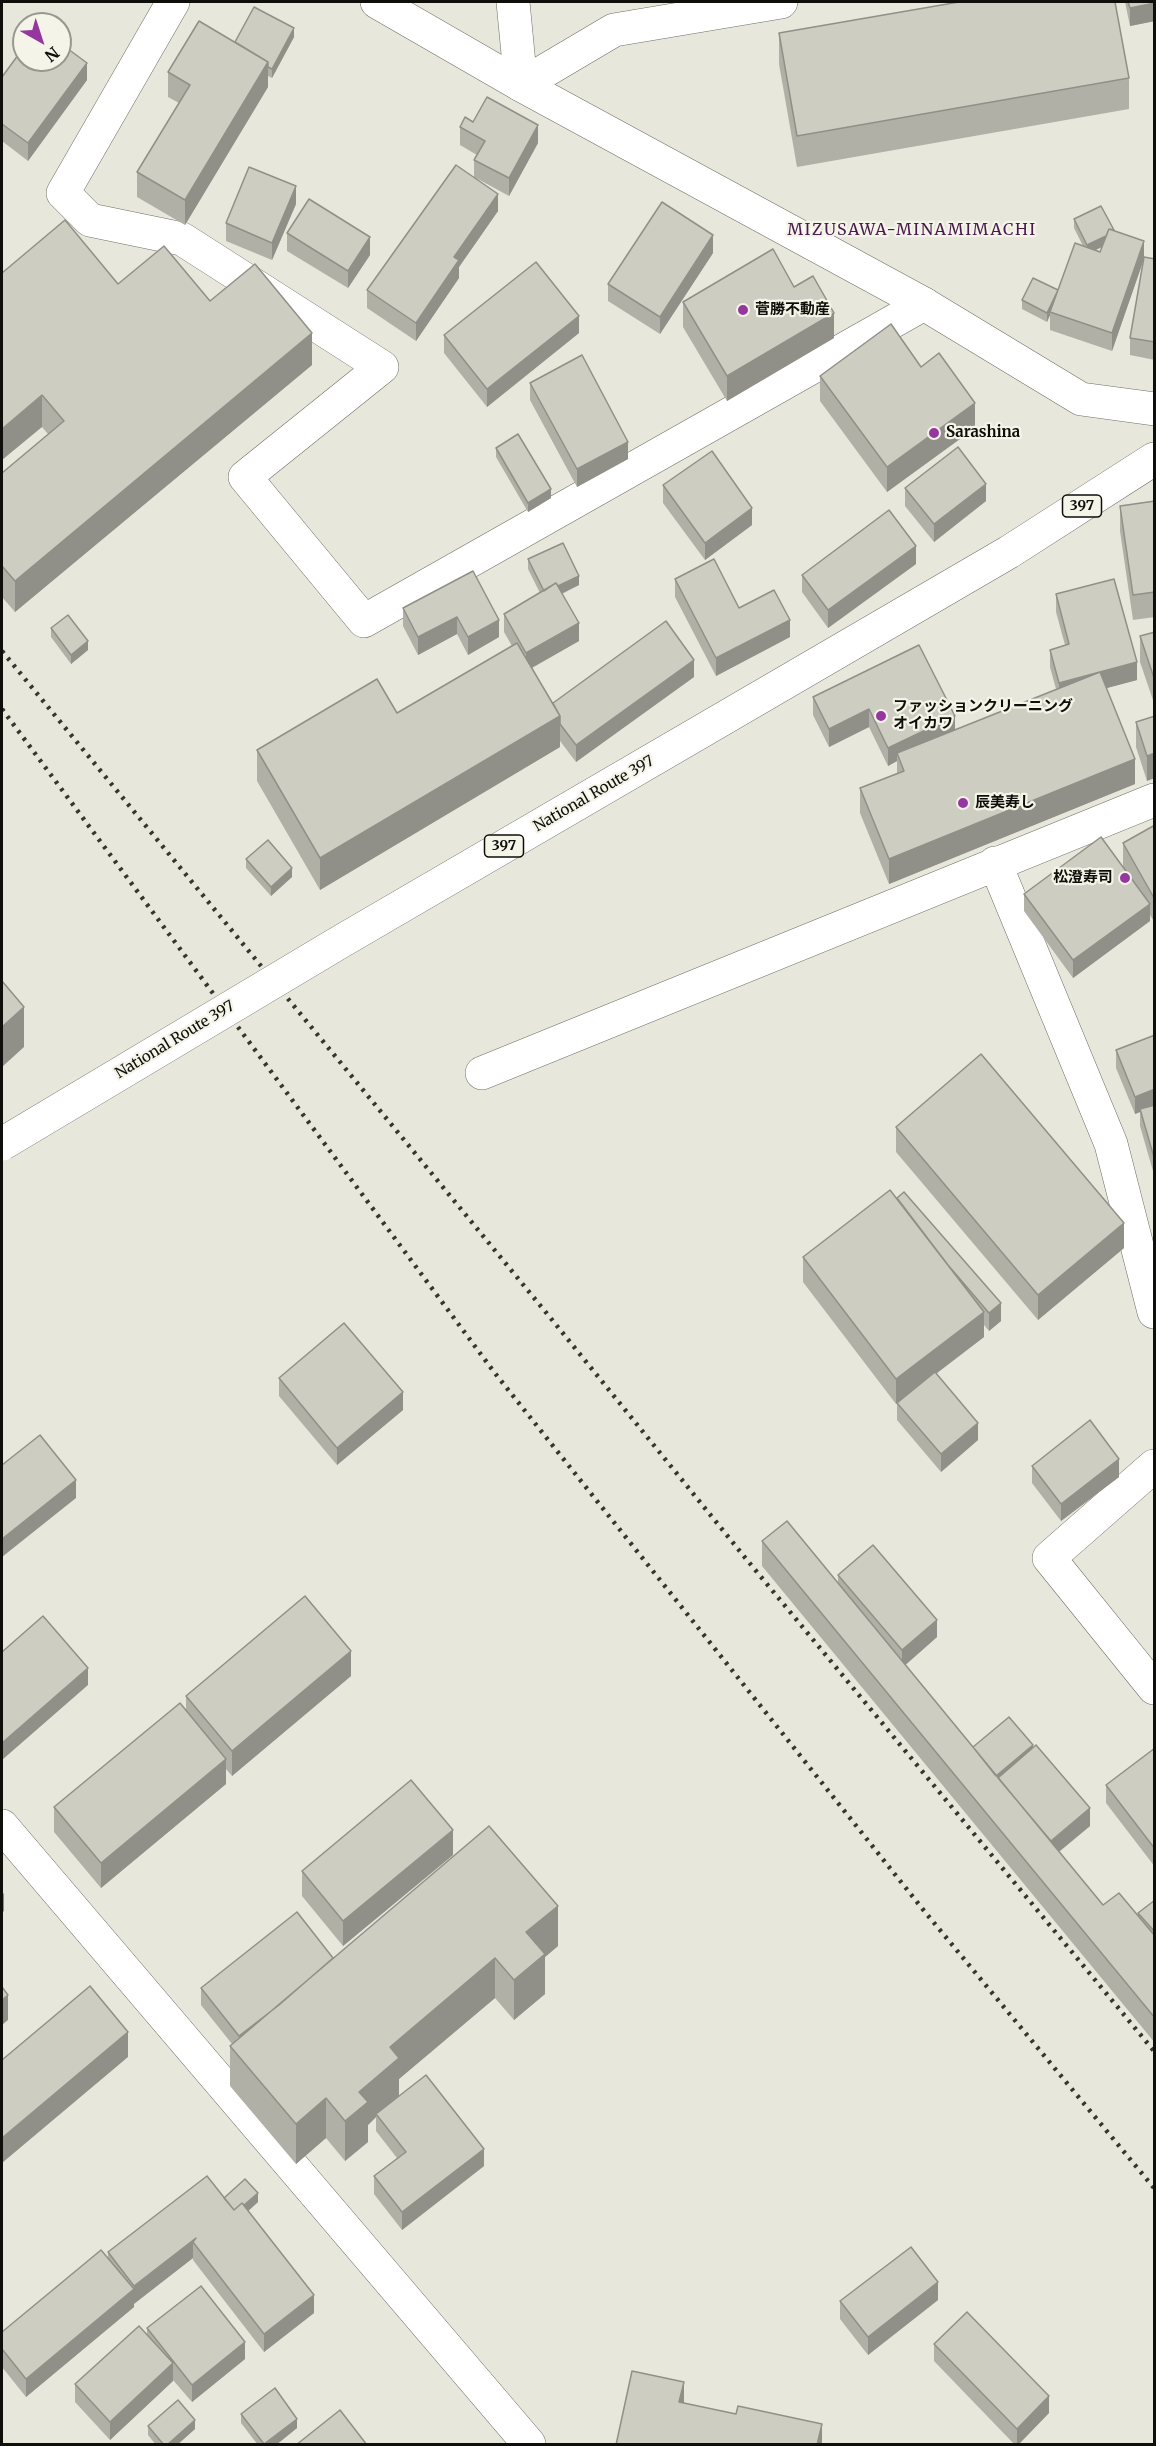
<!DOCTYPE html>
<meta charset="utf-8">
<style>
body{margin:0}
#map{position:relative;width:1156px;height:2446px;overflow:hidden;background:#e7e7dc;font-family:Merriweather,serif}
canvas{display:block}
.frame{position:absolute;inset:0;border:3px solid #0e0e0a;pointer-events:none}
.north{position:absolute;left:12px;top:12px;width:60px;height:60px;box-sizing:border-box;background:#f5f4e9;border:2px solid #999890;border-radius:50%;rotate:141deg;font-size:16px;font-weight:700;line-height:24px;text-align:center;color:#0e0e0a}
.north::after{content:'';display:block;margin:auto;width:21px;height:27px;background:#96379f;clip-path:polygon(50% 0,100% 100%,50% 72%,0 100%)}
</style>
<div id="map">
<canvas width="1156" height="2446"></canvas>
<div class="frame"></div>
<div class="north">N</div>
</div>
<script>
const ctx = document.querySelector('canvas').getContext('2d');
ctx.lineJoin = 'round';
function shape(rows) {
  const path = new Path2D();
  for (const r of rows) {
    path.moveTo(r[0], r[1]);
    for (let i = 2; i < r.length; i += 2) path.lineTo(r[i], r[i + 1]);
  }
  return path;
}
function stroke(path, color, width, dash) {
  ctx.strokeStyle = color;
  ctx.lineWidth = width;
  ctx.lineCap = dash ? 'butt' : 'round';
  ctx.setLineDash(dash || []);
  ctx.stroke(path);
}
function fillPath(path, color) {
  ctx.fillStyle = color;
  ctx.fill(path, 'evenodd');
}
function drawText(font, color, halo, rows, align = 'center') {
  ctx.font = font + ' Merriweather,"Noto Sans JP",serif';
  ctx.lineWidth = 4.5;
  ctx.setLineDash([]);
  ctx.textBaseline = 'middle';
  ctx.strokeStyle = halo;
  ctx.fillStyle = color;
  for (const [text, x, y, turn = 0] of rows) {
    ctx.save();
    ctx.translate(x, y);
    ctx.rotate((+turn || 0) * Math.PI / 180);
    ctx.textAlign = isNaN(turn) ? turn : align;
    if (halo) ctx.strokeText(text, 0, 0);
    ctx.fillText(text, 0, 0);
    ctx.restore();
  }
}
const minor = shape([
 [173,2,63,193,90,220,182,239,382,367,245,477,364,621,924,304],
 [513,2,521,85,614,30,781,2],
 [995,863,1111,1144,1154,1312],
 [482,1073,1154,800],
 [1154,1466,1049,1558,1154,1688]
]);
const tertiary = shape([
 [2,1826,529,2444]
]);
const secondary = shape([
 [377,2,521,85,924,304,1081,399,1154,409]
]);
const trunk = shape([
 [1009,552,1154,459]
]);
stroke(minor, '#6f6f65', 34);
stroke(tertiary, '#6f6f65', 34);
stroke(secondary, '#6f6f65', 34);
stroke(trunk, '#6f6f65', 34);
stroke(minor, '#fff', 33);
stroke(tertiary, '#fff', 33);
stroke(secondary, '#fff', 33);
stroke(trunk, '#fff', 33);
stroke(shape([
 [2,651,553,1321,747,1560,1154,2051],
 [2,709,494,1372,925,1912,1154,2188]
]), '#363631', 4.5, [3, 6]);
const trunkBridge = shape([
 [2,1144,340,942,1009,552]
]);
stroke(trunkBridge, '#6f6f65', 34, []);
stroke(trunkBridge, '#fff', 33);
fillPath(shape([
 [1125,2,1155,2,1155,21,1130,26],
 [779,33,1129,78,1129,109,797,167,779,64],
 [294,37,272,78,268,76,268,87,185,225,137,197,137,172,179,103,168,97,168,72,235,42],
 [2,77,87,80,28,161,2,141],
 [473,122,538,143,509,196,476,178,498,211,459,267,459,278,416,341,367,308,367,290,474,177,474,160,477,155,460,145,460,127],
 [296,204,272,260,226,241,226,223],
 [1074,219,1114,230,1144,257,1155,259,1155,360,1130,355,1130,338,1143,261,1112,351,1050,330,1050,315,1047,322,1022,309,1022,300,1058,290,1083,246,1074,228],
 [1102,247,1100,252,1096,250],
 [287,233,370,255,348,288,287,251],
 [713,253,660,334,608,301,608,284],
 [2,273,118,284,210,301,312,365,15,612,2,597,2,473,48,434,42,427],
 [794,287,834,338,727,401,683,327,683,302],
 [579,333,487,407,444,353,444,335],
 [820,376,975,428,887,492,820,401],
 [530,383,628,459,577,487,530,400],
 [496,448,551,498,528,512,496,457],
 [663,485,752,525,705,560,663,503],
 [905,488,986,501,934,542,905,506],
 [1155,501,1155,617,1133,620,1120,531,1120,506],
 [528,559,579,585,562,594,579,641,532,668,553,703,694,677,576,762,560,741,560,747,320,890,257,781,257,750,397,713,512,646,504,632,504,614,540,593,528,569],
 [916,564,828,628,802,592,802,575],
 [473,571,499,637,468,655,457,634,418,655,403,626,403,608],
 [675,579,739,608,790,637,716,676,675,597],
 [1056,594,1137,680,1106,688,1135,784,889,884,860,813,860,788,897,773,897,761,888,766,869,727,829,747,813,715,813,697,919,645,955,730,1056,689,1050,667,1050,650,1065,645,1056,612],
 [51,628,88,650,71,664,51,637],
 [1155,632,1155,706,1140,662,1140,636],
 [1155,716,1147,781,1136,747,1136,722],
 [1155,825,1155,923,1150,915,1150,921,1073,978,1024,911,1024,894,1123,867,1123,843],
 [246,859,292,877,271,896,246,868],
 [1155,1035,1155,1178,1140,1126,1140,1112,1135,1114,1116,1068,1116,1050],
 [896,1127,1124,1248,1038,1320,896,1152],
 [897,1198,1001,1321,989,1331,984,1325,984,1337,936,1374,978,1440,941,1472,897,1420,897,1403,896,1404,803,1282,803,1257],
 [279,1378,403,1410,337,1465,279,1396],
 [1032,1466,1119,1477,1061,1521,1032,1483],
 [762,1541,838,1583,838,1575,937,1637,905,1665,973,1747,1033,1748,1090,1826,1059,1852,1103,1905,1138,1917,1138,1913,1155,1900,1155,2043,762,1566],
 [351,1676,232,1776,226,1769,226,1784,101,1888,54,1832,54,1807,186,1710,186,1696],
 [1155,1748,1155,1867,1106,1803,1106,1785],
 [453,1855,343,1946,302,1896,302,1871],
 [558,1946,545,1957,545,1994,514,2020,495,1998,399,2079,399,2096,484,2166,402,2230,374,2194,374,2176,397,2158,376,2131,376,2117,368,2125,368,2142,345,2161,326,2138,296,2164,230,2086,230,2046,232,2044,201,2005,201,1988,333,1958],
 [224,2198,258,2202,248,2211,314,2313,264,2352,193,2260,193,2258,134,2303,134,2307,26,2397,2,2367,2,2332,108,2259,108,2252],
 [938,2300,868,2355,840,2319,840,2301],
 [147,2328,245,2359,192,2402,173,2380,173,2381,110,2440,75,2402,75,2384,147,2334],
 [934,2344,1049,2413,1018,2445,1015,2445,934,2361],
 [241,2414,297,2428,276,2445,258,2445,241,2423],
 [148,2426,195,2429,177,2445,156,2445,148,2435]
]), '#b1b0a7');
fillPath(shape([
 [1155,3,1155,21,1130,26,1130,8],
 [294,28,294,37,272,78,272,69],
 [268,62,268,87,185,225,185,200],
 [87,63,87,80,28,161,28,143],
 [538,125,538,143,509,196,509,178],
 [296,186,296,204,272,260,272,243],
 [498,194,498,211,459,267,459,278,416,341,416,323,454,257],
 [1114,232,1114,241,1087,254,1087,245],
 [713,235,713,253,660,334,660,317],
 [370,237,370,255,348,288,348,271],
 [1144,241,1144,259,1112,351,1112,333],
 [1058,290,1050,312,1050,315,1047,322,1047,313],
 [834,313,834,338,727,401,727,376],
 [579,316,579,333,487,407,487,389],
 [312,333,312,365,15,612,15,581],
 [42,395,42,427,2,460,2,429],
 [975,403,975,428,887,492,887,467],
 [628,442,628,459,577,487,577,469],
 [986,484,986,501,934,542,934,524],
 [551,489,551,498,528,512,528,503],
 [752,508,752,525,705,560,705,543],
 [916,546,916,564,828,628,828,610],
 [579,576,579,585,544,602,544,593],
 [457,617,457,634,418,655,418,637],
 [499,620,499,637,468,655,468,637],
 [790,620,790,637,716,676,716,658],
 [579,623,579,641,526,671,526,653],
 [88,641,88,650,71,664,71,655],
 [694,660,694,677,576,762,576,745],
 [1137,662,1137,680,1059,701,1059,683],
 [869,709,869,727,829,747,829,729],
 [560,716,560,747,320,890,320,858],
 [955,716,955,733,897,753,897,761,888,766,888,748],
 [1155,753,1155,778,1147,781,1147,756],
 [1135,759,1135,784,889,884,889,859],
 [292,868,292,877,271,896,271,887],
 [1150,904,1150,921,1073,978,1073,960],
 [24,1007,24,1047,2,1067,2,1027],
 [1155,1089,1155,1106,1140,1109,1140,1112,1135,1114,1135,1097],
 [1124,1223,1124,1248,1038,1320,1038,1295],
 [1001,1303,1001,1321,989,1331,989,1313],
 [984,1312,984,1337,896,1404,896,1379],
 [403,1392,403,1410,337,1465,337,1448],
 [978,1423,978,1440,941,1472,941,1454],
 [1119,1459,1119,1477,1061,1521,1061,1504],
 [76,1480,76,1498,2,1557,2,1539],
 [937,1620,937,1637,902,1668,902,1650],
 [351,1651,351,1676,232,1776,232,1751],
 [88,1668,88,1685,2,1760,2,1743],
 [1033,1745,1033,1754,999,1782,994,1778],
 [226,1759,226,1784,101,1888,101,1863],
 [1090,1808,1090,1826,1050,1859,1050,1842],
 [453,1830,453,1855,343,1946,343,1921],
 [4,1893,4,1911,2,1913,2,1895],
 [558,1906,558,1946,545,1957,545,1994,514,2020,514,1980,526,1932],
 [495,1958,495,1998,399,2079,399,2098,376,2114,376,2117,368,2125,368,2142,345,2161,345,2121,359,2092,390,2047],
 [335,1961,239,2053,239,2036],
 [8,1995,8,2020,2,2025,2,2000],
 [128,2032,128,2057,2,2163,2,2138],
 [326,2098,326,2138,296,2164,296,2124],
 [484,2149,484,2166,402,2230,402,2212],
 [258,2193,258,2202,235,2223,235,2214],
 [196,2238,193,2242,193,2258,134,2304,134,2286],
 [938,2282,938,2300,868,2355,868,2337],
 [134,2289,134,2307,26,2397,26,2379],
 [314,2295,314,2313,264,2352,264,2334],
 [245,2342,245,2359,192,2402,192,2385],
 [173,2363,173,2381,110,2440,110,2422],
 [684,2382,684,2407,679,2402],
 [1049,2396,1049,2413,1018,2445,1017,2445,1017,2429],
 [297,2419,297,2428,276,2445,264,2445],
 [195,2420,195,2429,177,2445,167,2445],
 [822,2424,822,2445,817,2445]
]), '#909088');
const building = shape([
 [959,2,1115,2,1129,78,797,136,779,33,959,2],
 [1128,2,1155,2,1155,3,1130,8,1128,2],
 [254,7,294,28,272,69,268,67,268,62,235,42,254,7],
 [199,21,268,62,185,200,137,172,190,85,168,72,199,21],
 [60,43,87,63,28,143,2,124,2,77,24,47,24,60,60,60,60,43],
 [487,97,538,125,509,178,474,160,485,141,460,127,465,117,473,122,487,97],
 [456,165,498,194,454,257,459,260,416,323,367,290,456,165],
 [249,167,296,186,272,243,226,223,249,167],
 [309,199,370,237,348,271,287,233,309,199],
 [662,202,713,235,660,317,608,284,662,202],
 [1101,206,1114,230,1109,229,1106,236,1087,245,1074,219,1101,206],
 [65,220,118,284,164,246,210,301,255,264,312,333,15,581,2,566,2,473,64,421,42,395,2,429,2,273,65,220],
 [1109,229,1144,241,1112,333,1050,312,1075,243,1100,252,1109,229],
 [773,249,794,287,813,276,834,313,727,376,683,302,773,249],
 [1144,257,1155,259,1155,342,1130,338,1144,257],
 [536,262,579,316,487,389,444,335,536,262],
 [1033,278,1058,290,1047,313,1022,300,1033,278],
 [891,324,921,367,939,353,975,403,887,467,820,376,891,324],
 [582,355,628,442,577,469,530,383,582,355],
 [518,434,551,489,528,503,496,448,518,434],
 [958,447,986,484,934,524,905,488,958,447],
 [712,451,752,508,705,543,663,485,712,451],
 [1155,501,1155,592,1133,595,1120,506,1155,501],
 [889,510,916,546,828,610,802,575,889,510],
 [563,543,579,576,558,586,556,583,544,591,528,559,563,543],
 [714,559,739,608,774,590,790,620,716,658,675,579,714,559],
 [473,571,499,620,468,637,457,617,418,637,403,608,473,571],
 [1114,579,1137,662,1059,683,1050,650,1069,644,1056,594,1114,579],
 [556,583,579,623,526,653,504,614,556,583],
 [68,615,88,641,71,655,51,628,68,615],
 [666,621,694,660,576,745,560,724,560,716,553,703,666,621],
 [1155,632,1155,681,1140,636,1155,632],
 [517,643,560,716,320,858,257,750,377,679,397,713,517,643],
 [919,645,955,716,888,748,869,709,829,729,813,697,919,645],
 [1100,672,1135,759,889,859,860,788,904,771,897,753,1100,672],
 [1155,716,1155,753,1147,756,1136,722,1155,716],
 [1155,825,1155,898,1154,898,1123,843,1155,825],
 [1101,837,1150,904,1073,960,1024,894,1101,837],
 [268,840,292,868,271,887,246,859,268,840],
 [2,981,24,1007,2,1027,2,981],
 [1155,1035,1155,1089,1135,1097,1116,1050,1155,1035],
 [981,1054,1124,1223,1038,1295,896,1127,981,1054],
 [1155,1105,1155,1161,1140,1109,1155,1105],
 [890,1190,984,1312,896,1379,803,1257,890,1190],
 [904,1192,1001,1303,989,1313,948,1265,897,1198,904,1192],
 [344,1323,403,1392,337,1448,279,1378,344,1323],
 [935,1372,978,1423,941,1454,897,1403,935,1372],
 [1090,1420,1119,1459,1061,1504,1032,1466,1090,1420],
 [40,1435,76,1480,2,1539,2,1465,40,1435],
 [787,1521,1103,1905,1119,1893,1155,1936,1155,2018,762,1541,787,1521],
 [873,1545,937,1620,902,1650,838,1575,873,1545],
 [305,1596,351,1651,232,1751,186,1696,305,1596],
 [43,1616,88,1668,2,1743,2,1652,43,1616],
 [180,1703,226,1759,101,1863,54,1807,180,1703],
 [1009,1717,1033,1745,996,1776,973,1747,1009,1717],
 [1036,1745,1090,1808,1051,1841,998,1778,1036,1745],
 [1155,1748,1155,1849,1106,1785,1155,1748],
 [411,1780,453,1830,343,1921,302,1871,411,1780],
 [489,1826,558,1906,526,1932,545,1954,514,1980,495,1958,390,2047,399,2058,359,2092,368,2102,345,2121,326,2098,296,2124,230,2046,489,1826],
 [1155,1900,1155,1932,1138,1913,1155,1900],
 [297,1912,333,1958,279,2005,239,2036,201,1988,297,1912],
 [90,1986,128,2032,2,2138,2,2060,90,1986],
 [2,1987,8,1995,2,2000,2,1987],
 [426,2075,484,2149,402,2212,374,2176,406,2152,376,2114,426,2075],
 [207,2176,234,2210,242,2203,314,2295,264,2334,193,2242,196,2238,134,2286,108,2252,207,2176],
 [245,2179,258,2193,244,2205,242,2203,234,2210,224,2198,245,2179],
 [911,2247,938,2282,868,2337,840,2301,911,2247],
 [101,2250,134,2289,26,2379,2,2349,2,2332,101,2250],
 [201,2286,245,2342,192,2385,147,2328,201,2286],
 [967,2312,1049,2396,1017,2429,934,2344,967,2312],
 [139,2326,173,2363,110,2422,75,2384,139,2326],
 [632,2371,684,2382,679,2402,736,2414,738,2406,822,2424,817,2445,616,2445,632,2371],
 [275,2388,297,2419,264,2444,241,2414,275,2388],
 [178,2400,195,2420,167,2445,164,2445,148,2426,178,2400],
 [340,2410,367,2445,296,2445,340,2410]
]);
fillPath(building, '#cecdc2');
stroke(building, '#909088', 1.5);
for (const [x, y, r, color] of [
 [743,310,6,"#96379f"],
 [934,433,6,"#96379f"],
 [881,716,6,"#96379f"],
 [963,803,6,"#96379f"],
 [1125,878,6,"#96379f"]
]) {
  const dot = new Path2D();
  dot.arc(x, y, r, 0, 2 * Math.PI);
  ctx.fillStyle = color;
  ctx.fill(dot);
  stroke(dot, '#f5f4e9', 2);
}
for (const [x, y, w] of [
 [1082,506,39],
 [504,846,39]
]) {
  const box = new Path2D();
  box.roundRect(x - w / 2, y - 11, w, 22, 4.5);
  ctx.fillStyle = '#f5f4e9';
  ctx.fill(box);
  stroke(box, '#0e0e0a', 1.5);
}
drawText('bold 14px', '#0e0e0a', null, [
 ["397",1082,506],
 ["397",504,846]
]);
drawText('bold 15px', '#0e0e0a', '#f5f4e9', [
 ["菅勝不動産",755,310],
 ["Sarashina",946,433],
 ["ファッションクリーニング",893,707],
 ["オイカワ",893,724],
 ["辰美寿し",975,803],
 ["松澄寿司",1113,878,"right"]
], 'left');
drawText('15px', '#0e0e0a', '#f5f4e9', [
 ["National Route 397",594,794,-30],
 ["National Route 397",175,1040,-31]
]);
ctx.letterSpacing = '1.5px';
drawText('16px', '#491b4d', '#f5f4e9', [
 ["MIZUSAWA-MINAMIMACHI",912,230]
]);
ctx.letterSpacing = '0px';
</script>
